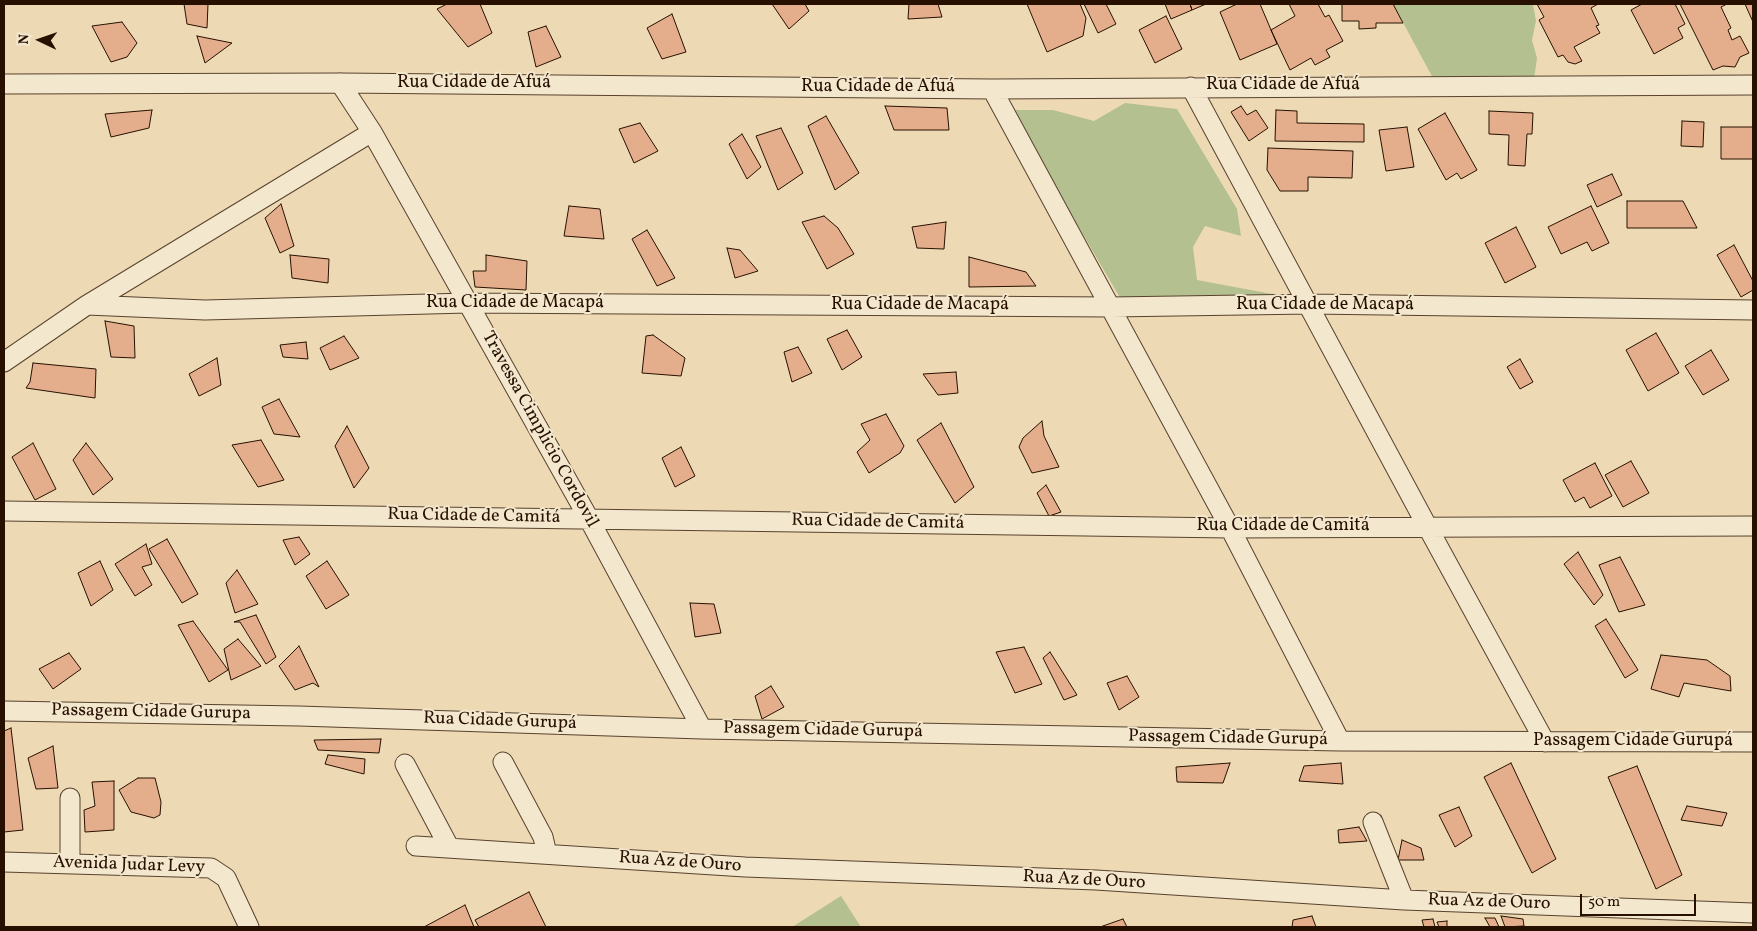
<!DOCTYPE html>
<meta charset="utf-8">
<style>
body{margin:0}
#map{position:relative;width:1757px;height:931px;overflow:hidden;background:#eddab4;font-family:Vollkorn,serif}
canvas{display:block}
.frame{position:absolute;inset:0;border:5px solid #271000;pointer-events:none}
.north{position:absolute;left:15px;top:15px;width:50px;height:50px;-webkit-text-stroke:4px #f3e7ce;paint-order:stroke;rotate:273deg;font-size:14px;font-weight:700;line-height:20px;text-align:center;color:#271000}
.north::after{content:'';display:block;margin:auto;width:18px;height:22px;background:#271000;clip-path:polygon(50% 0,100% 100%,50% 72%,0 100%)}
.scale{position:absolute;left:1580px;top:894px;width:116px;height:22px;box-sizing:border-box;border:2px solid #271000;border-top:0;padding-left:6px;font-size:15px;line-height:18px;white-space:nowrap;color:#271000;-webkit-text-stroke:4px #f3e7ce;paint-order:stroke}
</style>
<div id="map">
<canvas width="1757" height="931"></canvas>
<div class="frame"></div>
<div class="north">N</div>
<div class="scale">50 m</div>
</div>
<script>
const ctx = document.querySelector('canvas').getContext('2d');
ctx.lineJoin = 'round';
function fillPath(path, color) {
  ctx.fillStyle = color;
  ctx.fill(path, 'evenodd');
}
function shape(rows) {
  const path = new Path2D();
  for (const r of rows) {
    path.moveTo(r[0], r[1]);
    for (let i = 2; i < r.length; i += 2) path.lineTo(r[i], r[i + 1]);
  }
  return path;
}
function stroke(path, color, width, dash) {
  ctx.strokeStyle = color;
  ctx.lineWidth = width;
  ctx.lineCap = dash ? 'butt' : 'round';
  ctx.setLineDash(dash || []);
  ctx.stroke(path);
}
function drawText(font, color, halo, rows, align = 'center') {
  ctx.font = font + ' Vollkorn,serif';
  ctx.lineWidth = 4;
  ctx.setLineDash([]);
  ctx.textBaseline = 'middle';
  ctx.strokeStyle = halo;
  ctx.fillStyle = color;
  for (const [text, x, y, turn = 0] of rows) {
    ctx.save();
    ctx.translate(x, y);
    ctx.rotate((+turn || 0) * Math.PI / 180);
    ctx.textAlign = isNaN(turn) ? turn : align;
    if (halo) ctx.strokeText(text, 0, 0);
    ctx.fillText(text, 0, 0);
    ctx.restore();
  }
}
fillPath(shape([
 [1393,4,1533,4,1536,21,1532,40,1537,58,1534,79,1434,80],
 [1125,103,1177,109,1237,209,1241,236,1205,226,1193,247,1197,280,1283,296,1122,301,1010,110,1053,110,1094,121],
 [841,896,861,927,792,927]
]), '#b4c090');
const building = shape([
 [184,4,208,4,207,28,187,24,184,4],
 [447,4,480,4,492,33,468,47,437,9,447,4],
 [772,4,805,4,809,11,789,29,772,4],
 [909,4,938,4,942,17,908,19,909,4],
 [1027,4,1080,4,1086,18,1083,36,1047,52,1027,4],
 [1084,4,1106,4,1116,24,1098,33,1084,4],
 [1165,4,1190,4,1192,10,1171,19,1165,4],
 [1190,4,1206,4,1192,10,1190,4],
 [1237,4,1260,4,1277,44,1240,60,1220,12,1237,4],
 [1289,4,1318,4,1325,17,1329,15,1343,41,1326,50,1330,57,1315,65,1311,58,1290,70,1271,30,1295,16,1289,4],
 [1342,4,1393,4,1403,23,1376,23,1376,28,1359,29,1359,21,1342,21,1342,4],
 [1537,4,1598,4,1591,8,1599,25,1596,26,1600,33,1574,47,1582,61,1575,64,1568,62,1563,55,1558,57,1539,20,1544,17,1537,4],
 [1642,4,1675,4,1685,24,1678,28,1683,38,1654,54,1631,10,1642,4],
 [1680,4,1727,4,1721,7,1731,28,1728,30,1732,40,1740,36,1749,53,1740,57,1735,67,1723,66,1713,70,1680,4],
 [1745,4,1753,4,1753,22,1745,4],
 [672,14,686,52,662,59,647,28,672,14],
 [1166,16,1182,49,1155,63,1139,30,1166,16],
 [122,22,137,43,127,57,111,62,92,26,122,22],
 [546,26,561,57,536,67,528,32,546,26],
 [197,36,232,43,205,63,197,36],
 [885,106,947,108,949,130,894,130,885,106],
 [1241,106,1247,115,1256,110,1268,128,1249,141,1231,112,1241,106],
 [152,110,149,128,111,137,105,114,152,110],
 [1276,110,1297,111,1297,123,1364,124,1364,142,1275,141,1276,110],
 [1489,111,1533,113,1532,134,1527,134,1525,166,1508,165,1509,135,1489,134,1489,111],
 [1445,113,1477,170,1461,179,1457,173,1446,180,1418,129,1445,113],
 [826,116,859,173,835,190,808,126,826,116],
 [1682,121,1704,122,1703,147,1681,146,1682,121],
 [640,123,658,151,634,163,619,129,640,123],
 [1407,127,1414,167,1386,171,1379,130,1407,127],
 [1721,127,1753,127,1753,159,1721,159,1721,127],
 [781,128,803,173,778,190,756,136,781,128],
 [742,134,761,167,747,179,729,144,742,134],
 [1268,148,1353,151,1352,178,1308,177,1308,191,1280,191,1267,170,1268,148],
 [1612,174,1622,195,1597,207,1587,185,1612,174],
 [1627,201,1683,201,1697,228,1627,228,1627,201],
 [281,204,294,246,280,253,265,218,281,204],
 [569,206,600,209,604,239,564,236,569,206],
 [1591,206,1609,243,1592,251,1587,242,1561,254,1548,227,1591,206],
 [824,216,838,228,854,254,827,269,802,222,824,216],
 [946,222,944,249,917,248,912,227,946,222],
 [1516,227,1536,267,1505,283,1485,243,1516,227],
 [647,230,675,278,657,286,632,239,647,230],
 [1734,245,1753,281,1753,290,1741,297,1717,255,1734,245],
 [727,248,740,250,758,271,735,278,727,248],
 [290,255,329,259,328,283,292,278,290,255],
 [486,255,527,261,526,290,475,287,473,271,486,271,486,255],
 [969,257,1026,272,1036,286,969,287,969,257],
 [105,321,134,326,135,358,111,357,105,321],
 [847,330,862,357,842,370,827,339,847,330],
 [1656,333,1679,373,1648,391,1626,350,1656,333],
 [653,335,685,358,681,376,642,373,646,336,653,335],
 [344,336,359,358,330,370,320,348,344,336],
 [306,342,308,359,283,357,280,345,306,342],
 [798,347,812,373,792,382,784,352,798,347],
 [1711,350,1729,380,1703,395,1685,366,1711,350],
 [217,358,221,385,199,396,189,374,217,358],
 [1520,359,1533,382,1520,389,1507,367,1520,359],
 [33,363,96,369,95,398,26,388,30,382,33,363],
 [956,372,958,393,938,395,923,374,956,372],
 [279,399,300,437,274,434,262,407,279,399],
 [886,414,904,446,900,453,869,473,857,452,870,440,861,424,886,414],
 [1042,421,1044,436,1059,467,1032,473,1019,447,1023,438,1042,421],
 [941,423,974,487,955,503,917,440,941,423],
 [347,426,369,468,354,488,335,446,347,426],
 [261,440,284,480,258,487,232,445,261,440],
 [33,443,56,489,35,500,12,457,33,443],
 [86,443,113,479,93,495,73,460,86,443],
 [681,447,695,476,675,487,662,458,681,447],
 [1631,461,1649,493,1623,507,1605,475,1631,461],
 [1595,463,1612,496,1590,508,1584,497,1575,502,1563,480,1595,463],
 [1046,485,1061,512,1049,516,1037,493,1046,485],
 [299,537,310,554,295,565,283,540,299,537],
 [167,539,198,594,182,603,149,549,167,539],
 [146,544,152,564,142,567,152,585,135,596,115,564,146,544],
 [1578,552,1603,595,1594,605,1564,564,1578,552],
 [1620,557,1645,605,1619,612,1599,565,1620,557],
 [100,561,113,590,91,606,78,573,100,561],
 [327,561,349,595,326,609,306,576,327,561],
 [237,570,258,604,235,613,226,583,237,570],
 [690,603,714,604,721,633,695,637,690,603],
 [256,615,276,657,266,664,240,622,234,622,256,615],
 [1606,619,1638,670,1625,678,1595,626,1606,619],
 [193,621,228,670,209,682,178,625,193,621],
 [238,639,261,666,231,680,224,649,238,639],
 [299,646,319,687,313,683,295,690,279,666,299,646],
 [1024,647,1042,684,1015,693,996,652,1024,647],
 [1050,652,1077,695,1064,700,1043,658,1050,652],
 [69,653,81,669,53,689,39,669,69,653],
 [1661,655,1707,660,1730,676,1731,691,1684,683,1679,697,1651,689,1661,655],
 [1127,676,1139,697,1119,710,1107,683,1127,676],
 [771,686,784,707,762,719,755,696,771,686],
 [11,728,23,830,4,832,4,731,11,728],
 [381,739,379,753,318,750,314,740,381,739],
 [53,746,58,788,36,789,28,758,53,746],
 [328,755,365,759,364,774,325,764,328,755],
 [1230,763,1223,783,1177,782,1176,767,1230,763],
 [1341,763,1343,784,1299,781,1304,766,1341,763],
 [1511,763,1556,859,1532,873,1484,777,1511,763],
 [1637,766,1682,875,1656,889,1608,777,1637,766],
 [138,778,155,778,161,802,160,815,154,818,131,812,119,790,138,778],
 [114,781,114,830,85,832,84,810,95,806,92,782,114,781],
 [1687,806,1727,813,1722,826,1681,820,1687,806],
 [1459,807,1472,836,1455,847,1439,815,1459,807],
 [1359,827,1367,841,1339,843,1338,830,1359,827],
 [1402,840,1421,848,1424,860,1398,860,1402,840],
 [529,892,546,927,479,927,475,920,529,892],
 [465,905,474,927,424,927,465,905],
 [1312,916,1316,927,1292,927,1293,920,1312,916],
 [1501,916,1523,919,1524,926,1505,927,1501,916],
 [1485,918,1495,918,1499,927,1490,927,1485,918],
 [1123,919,1127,927,1100,927,1123,919],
 [1433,919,1435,927,1424,927,1422,920,1433,919],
 [1447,921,1447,927,1439,927,1437,922,1447,921]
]);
fillPath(building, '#e4ae8c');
stroke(building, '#271000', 1);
const minor = shape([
 [340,83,372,132,589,519,702,729],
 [4,84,340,83,992,89,1753,85],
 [1191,87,1427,526,1545,742],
 [992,89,1230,528,1340,741],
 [87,305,205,310,467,303,1111,307,1310,304,1753,310],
 [4,362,87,305,372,132],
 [4,511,1230,528,1753,526],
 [4,711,299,716,702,729,1340,741,1753,742],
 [503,762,543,837,547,854],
 [405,764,449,847],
 [1373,822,1404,900],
 [416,846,745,867,1096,880,1404,900,1753,913],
 [4,862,211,868,226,878,249,927],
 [70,864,70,798]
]);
stroke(minor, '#58422d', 21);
stroke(minor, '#f3e7ce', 19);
drawText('18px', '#271000', '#f3e7ce', [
 ["Rua Cidade de Afuá",474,84],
 ["Rua Cidade de Afuá",1283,86],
 ["Rua Cidade de Afuá",878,88],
 ["Rua Cidade de Macapá",515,304],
 ["Rua Cidade de Macapá",920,306],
 ["Rua Cidade de Macapá",1325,306],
 ["Travessa Cimplicio Cordovil",539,430,61],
 ["Rua Cidade de Camitá",474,517,1],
 ["Rua Cidade de Camitá",878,523,1],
 ["Rua Cidade de Camitá",1283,527],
 ["Passagem Cidade Gurupa",151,713,1],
 ["Rua Cidade Gurupá",500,722,2],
 ["Passagem Cidade Gurupá",823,731,1],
 ["Passagem Cidade Gurupá",1228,739,1],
 ["Passagem Cidade Gurupá",1633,742],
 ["Rua Az de Ouro",680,863,4],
 ["Avenida Judar Levy",129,866,2],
 ["Rua Az de Ouro",1084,881,3],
 ["Rua Az de Ouro",1489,903,2]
]);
</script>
